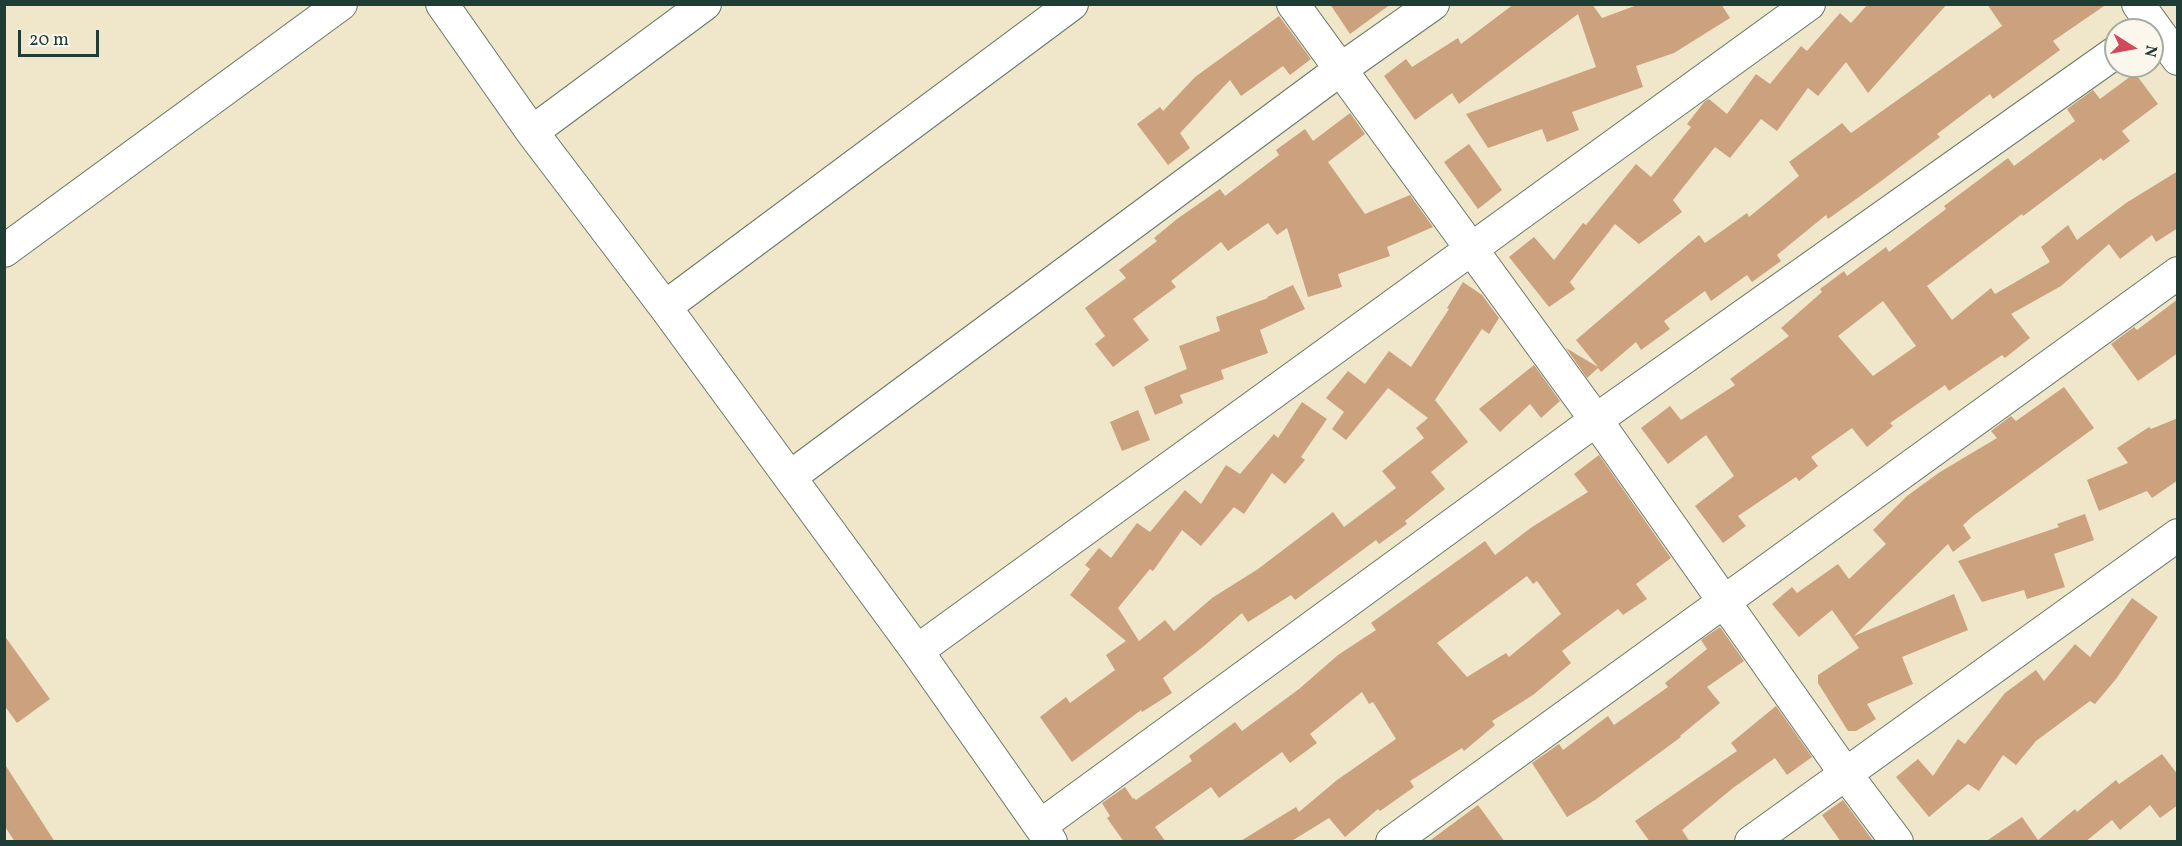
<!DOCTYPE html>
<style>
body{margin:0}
#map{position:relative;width:2182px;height:846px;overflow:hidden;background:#f0e6ca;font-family:Vollkorn,serif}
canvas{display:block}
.frame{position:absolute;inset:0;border:6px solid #1f3d34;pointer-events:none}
.north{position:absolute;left:2104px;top:18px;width:60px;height:60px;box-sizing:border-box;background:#fbf7ec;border:2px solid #a3ada2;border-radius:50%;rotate:101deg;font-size:16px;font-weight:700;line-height:24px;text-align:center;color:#1f3d34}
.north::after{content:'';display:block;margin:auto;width:21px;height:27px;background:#d1495b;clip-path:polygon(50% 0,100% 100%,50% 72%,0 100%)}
.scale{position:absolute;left:18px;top:30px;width:81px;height:27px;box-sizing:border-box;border:3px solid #1f3d34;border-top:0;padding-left:8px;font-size:18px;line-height:21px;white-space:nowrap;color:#1f3d34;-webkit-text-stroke:4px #fbf7ec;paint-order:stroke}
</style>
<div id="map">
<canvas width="2182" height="846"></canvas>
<div class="frame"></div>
<div class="north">N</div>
<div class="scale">20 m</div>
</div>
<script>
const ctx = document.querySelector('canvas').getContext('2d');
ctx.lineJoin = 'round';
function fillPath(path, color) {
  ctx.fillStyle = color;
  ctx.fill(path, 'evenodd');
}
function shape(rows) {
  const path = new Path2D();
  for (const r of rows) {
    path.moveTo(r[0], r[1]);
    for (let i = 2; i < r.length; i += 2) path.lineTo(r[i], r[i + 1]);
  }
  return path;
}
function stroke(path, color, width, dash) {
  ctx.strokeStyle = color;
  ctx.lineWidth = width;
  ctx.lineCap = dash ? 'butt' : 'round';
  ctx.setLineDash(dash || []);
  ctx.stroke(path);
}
fillPath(shape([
 [1330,4,1391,4,1350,34],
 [1514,4,1592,4,1602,18,1640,4,1721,4,1730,18,1674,53,1636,66,1643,87,1572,112,1579,130,1547,142,1542,129,1488,148,1466,114,1596,67,1578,14,1459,104,1452,93,1415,120,1384,76,1406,59,1412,67,1458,38,1461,44],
 [1868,4,1947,4,1868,93,1846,62,1818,96,1808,88,1777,131,1761,119,1730,158,1715,147,1673,200,1682,212,1639,244,1615,224,1570,282,1575,289,1549,307,1509,257,1534,237,1554,260,1583,223,1586,225,1636,164,1651,177,1691,127,1687,124,1705,101,1709,99,1727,114,1756,74,1770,84,1801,46,1807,51,1840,13,1851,23],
 [1987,4,2107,4,2053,41,2060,50,1993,99,1990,94,1937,134,1940,137,1873,187,1828,219,1826,215,1777,255,1781,261,1752,282,1747,275,1711,301,1705,291,1664,321,1670,329,1641,350,1636,342,1601,372,1598,368,1587,378,1566,348,1598,367,1576,340,1699,235,1705,243,1747,213,1749,217,1799,176,1789,162,1842,123,1851,133,2002,26],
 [1279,16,1311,59,1290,75,1283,66,1241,96,1230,80,1180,133,1190,148,1168,165,1137,124,1160,107,1163,111,1195,77],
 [2135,73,2158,104,2122,131,2130,141,2103,161,2101,158,2023,216,2022,214,1927,286,1952,320,1991,288,1995,294,2050,262,2041,247,2068,225,2077,240,2126,203,2178,171,2178,228,2156,242,2152,235,2120,259,2109,244,2061,286,2011,314,2030,338,2005,358,2002,355,1949,391,1945,385,1890,423,1893,426,1867,447,1852,428,1811,457,1818,466,1799,481,1796,477,1738,516,1746,526,1723,543,1695,506,1734,476,1706,435,1668,464,1641,428,1670,406,1681,420,1735,385,1730,379,1789,336,1781,328,1822,292,1820,289,1844,271,1847,276,1886,247,1889,252,1946,209,1944,206,2008,158,2014,166,2075,121,2067,109,2093,90,2100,99],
 [1883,301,1916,346,1873,376,1838,336],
 [1350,113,1365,134,1328,162,1365,214,1410,195,1433,227,1387,247,1390,256,1338,274,1342,287,1308,297,1287,228,1277,235,1268,223,1228,251,1221,242,1171,281,1176,287,1133,319,1149,340,1113,367,1095,344,1105,336,1085,308,1126,278,1119,270,1157,241,1154,238,1177,219,1220,189,1225,196,1279,155,1276,150,1305,129,1313,141],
 [1469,144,1502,190,1478,209,1444,162],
 [1463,282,1482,295,1499,318,1489,334,1482,329,1435,400,1468,442,1431,472,1445,489,1405,521,1407,524,1379,544,1376,540,1295,600,1291,595,1248,622,1242,613,1204,646,1163,678,1172,693,1142,712,1141,710,1072,762,1040,717,1066,697,1070,703,1115,670,1106,655,1126,641,1070,595,1090,569,1085,565,1099,548,1111,558,1137,523,1150,532,1185,490,1201,504,1226,465,1240,474,1274,434,1278,438,1302,402,1327,419,1301,457,1305,460,1285,484,1272,473,1244,514,1234,507,1201,546,1182,530,1153,571,1150,569,1118,608,1139,641,1165,620,1174,631,1212,598,1258,569,1333,512,1344,527,1396,488,1382,471,1424,438,1416,428,1428,418,1388,388,1346,440,1332,429,1344,412,1326,398,1348,371,1365,384,1389,351,1411,367,1449,309,1447,308],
 [1293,285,1305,309,1260,330,1268,353,1221,370,1224,379,1180,395,1183,403,1155,415,1144,387,1187,369,1179,346,1220,331,1216,317,1268,298,1267,297],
 [2178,299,2178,353,2138,381,2111,344,2134,327,2137,330],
 [1534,365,1560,401,1541,418,1530,404,1500,432,1479,409],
 [2064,387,2094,428,1973,516,1963,525,1971,538,1953,552,1948,544,1854,636,1954,594,1968,630,1902,657,1913,684,1867,704,1876,719,1856,731,1848,731,1818,683,1818,675,1859,648,1832,610,1799,637,1772,604,1792,587,1797,593,1838,564,1849,579,1886,544,1873,530,1907,496,1940,472,1997,438,1991,431,2011,416,2016,421],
 [1138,410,1150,440,1122,451,1110,422],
 [2178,418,2178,480,2152,498,2147,491,2099,511,2087,480,2128,463,2117,448,2149,427,2151,429],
 [1599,455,1671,558,1636,584,1647,599,1623,615,1618,609,1562,651,1571,663,1533,695,1492,721,1495,725,1464,751,1462,748,1410,781,1414,787,1380,811,1378,809,1345,837,1329,818,1290,842,1239,842,1296,807,1299,812,1337,780,1396,739,1373,702,1369,704,1362,692,1310,734,1317,743,1290,763,1282,752,1219,798,1211,787,1155,827,1166,842,1124,842,1107,818,1110,816,1102,803,1125,787,1133,799,1134,798,1136,800,1192,761,1189,756,1235,722,1242,731,1299,689,1338,655,1376,630,1371,623,1485,541,1495,555,1532,527,1588,492,1574,474],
 [1527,576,1533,584,1537,581,1561,614,1509,657,1506,653,1467,677,1437,643],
 [2085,514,2094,540,2054,554,2065,587,2027,599,2024,590,1982,602,1958,561,2059,527,2057,524],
 [2132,598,2158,617,2116,679,2095,704,2090,701,2036,741,2016,765,2003,755,1979,791,1968,784,1929,817,1896,777,1918,759,1933,776,1958,739,1965,744,2005,693,2036,670,2044,681,2075,644,2090,657],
 [1720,627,1744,661,1707,687,1720,703,1680,736,1681,737,1595,800,1567,817,1532,763,1559,744,1563,750,1608,716,1614,725,1668,687,1665,683,1707,649,1701,640],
 [4,635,50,699,17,723,4,705],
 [1776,706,1812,757,1787,775,1775,758,1733,788,1682,830,1690,842,1650,842,1635,821,1737,751,1731,743],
 [2162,754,2178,775,2178,805,2160,818,2150,805,2120,830,2112,820,2085,842,1985,842,2022,817,2038,840,2075,809,2077,812,2116,780,2119,784],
 [4,763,55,842,15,842,4,825],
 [1843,800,1874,842,1841,842,1822,815],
 [1478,805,1505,842,1428,842]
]), '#cba27d');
const minor = shape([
 [442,4,532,132,665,307,917,651,1051,842],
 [1293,4,1596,420,1845,773,1897,842],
 [2138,4,2178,59],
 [532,132,705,4],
 [4,251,341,4],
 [665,307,1072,4],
 [790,477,1341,69,1433,4],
 [917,651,1809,4],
 [1040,826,1596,420,2116,52],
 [1392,842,2178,273],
 [1751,842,2178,535]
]);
stroke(minor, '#687868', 34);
stroke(minor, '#fff', 32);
</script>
